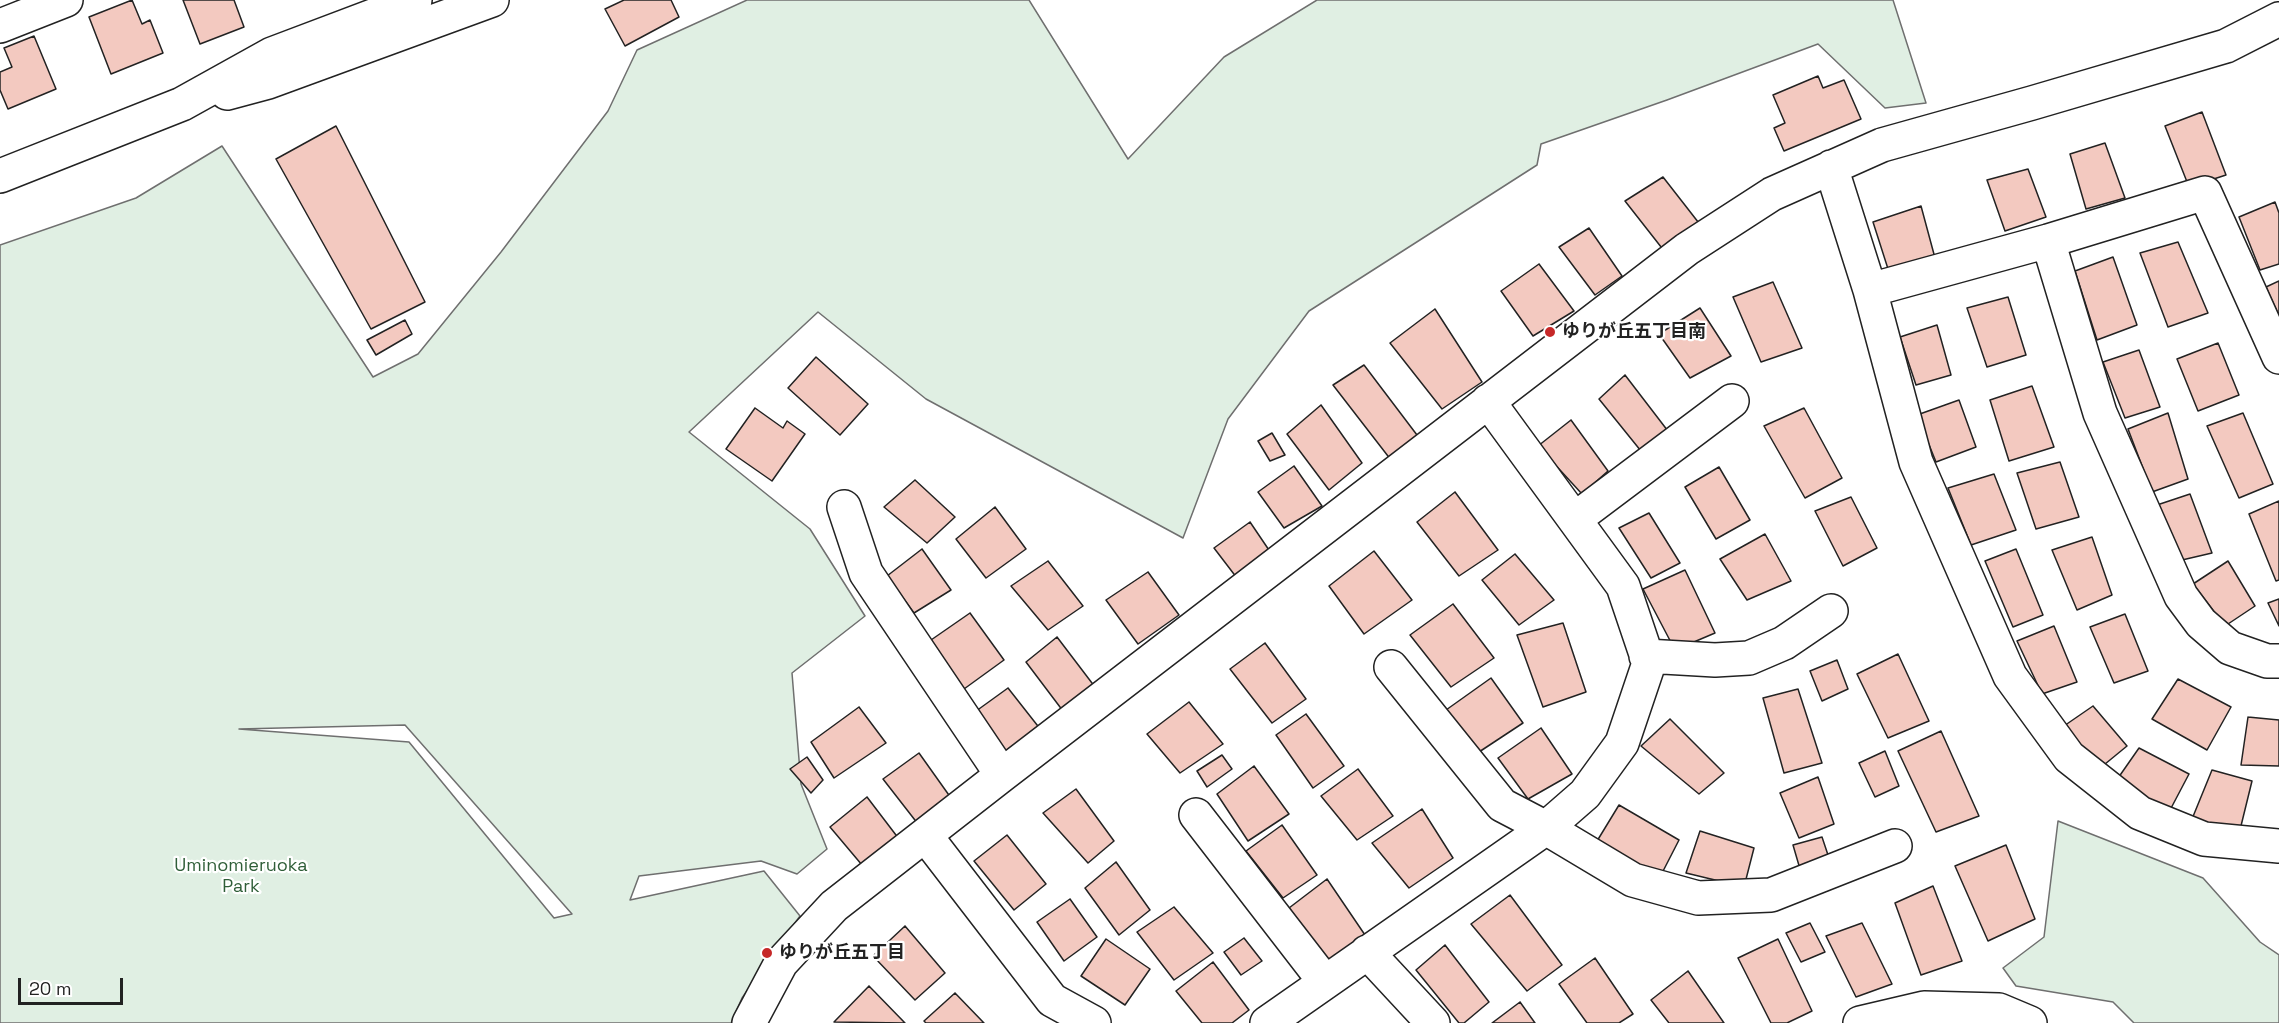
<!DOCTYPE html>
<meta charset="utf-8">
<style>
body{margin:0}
#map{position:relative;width:2279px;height:1023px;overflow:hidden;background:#fff;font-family:"Space Grotesk",sans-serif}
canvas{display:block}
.scale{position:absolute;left:18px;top:978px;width:105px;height:27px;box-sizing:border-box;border:3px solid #222;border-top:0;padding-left:8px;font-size:18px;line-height:21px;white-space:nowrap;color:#222;-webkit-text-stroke:4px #fff;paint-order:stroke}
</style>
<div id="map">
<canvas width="2279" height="1023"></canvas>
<div class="scale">20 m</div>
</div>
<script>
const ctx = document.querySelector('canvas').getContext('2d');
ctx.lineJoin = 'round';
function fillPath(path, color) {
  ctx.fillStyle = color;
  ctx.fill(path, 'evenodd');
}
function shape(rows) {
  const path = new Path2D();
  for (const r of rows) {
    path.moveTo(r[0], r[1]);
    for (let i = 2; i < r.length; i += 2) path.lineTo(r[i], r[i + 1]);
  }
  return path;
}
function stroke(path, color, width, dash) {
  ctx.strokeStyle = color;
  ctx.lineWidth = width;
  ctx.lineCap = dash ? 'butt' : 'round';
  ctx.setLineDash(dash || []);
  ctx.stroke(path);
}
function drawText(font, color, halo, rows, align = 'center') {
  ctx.font = font + ' "Space Grotesk","Noto Sans JP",sans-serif';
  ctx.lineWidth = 4.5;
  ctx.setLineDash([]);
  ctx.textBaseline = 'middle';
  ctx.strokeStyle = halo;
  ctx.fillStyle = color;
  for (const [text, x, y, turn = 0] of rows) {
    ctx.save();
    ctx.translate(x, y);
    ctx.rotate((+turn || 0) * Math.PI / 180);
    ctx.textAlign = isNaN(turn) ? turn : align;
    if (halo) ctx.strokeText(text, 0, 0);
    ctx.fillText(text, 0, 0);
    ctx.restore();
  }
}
const green = shape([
 [747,0,1029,0,1128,159,1224,57,1317,0,1893,0,1926,103,1885,108,1818,44,1667,100,1541,144,1537,165,1309,311,1228,419,1183,538,926,399,818,312,689,432,810,529,865,616,792,673,801,784,827,849,797,874,761,861,639,876,630,900,764,871,800,916,742,998,731,1023,0,1023,0,245,136,198,222,146,373,377,418,354,501,252,608,111,637,50,747,0],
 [405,725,572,914,554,918,409,742,239,729,405,725],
 [2058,821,2203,878,2260,942,2279,955,2279,1023,2134,1023,2113,1002,2016,986,2003,968,2044,937,2058,821]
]);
fillPath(green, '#e0efe3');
stroke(green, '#6f6f6f', 1.5);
const building = shape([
 [132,0,142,24,150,20,163,53,111,74,89,17,132,0],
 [183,0,234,0,244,27,200,44,183,0],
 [624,0,671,0,679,17,625,46,605,9,624,0],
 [34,36,56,89,8,109,0,90,0,72,12,67,4,48,34,36],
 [1818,76,1823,88,1844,80,1861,119,1784,151,1774,128,1785,123,1773,95,1818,76],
 [2202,112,2226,175,2189,187,2165,126,2202,112],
 [336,126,425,302,371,329,276,159,336,126],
 [2105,143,2125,198,2086,209,2070,154,2105,143],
 [2028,169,2046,217,2005,231,1987,180,2028,169],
 [1663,177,1702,227,1665,252,1625,201,1663,177],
 [2275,202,2279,213,2279,264,2260,270,2239,217,2275,202],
 [1921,206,1935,258,1889,272,1873,222,1921,206],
 [1589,228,1622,276,1595,295,1559,247,1589,228],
 [2178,242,2208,313,2168,327,2140,253,2178,242],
 [2113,257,2137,325,2097,340,2075,271,2113,257],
 [1539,264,1574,311,1533,336,1501,291,1539,264],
 [2279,281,2279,316,2266,287,2279,281],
 [1773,282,1802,348,1761,362,1733,297,1773,282],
 [2008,297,2026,355,1987,367,1967,308,2008,297],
 [1700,308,1731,356,1690,378,1659,334,1700,308],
 [1435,309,1482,382,1442,409,1390,343,1435,309],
 [405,320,412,334,376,355,367,340,405,320],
 [1937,325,1951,375,1916,385,1900,337,1937,325],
 [2218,343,2239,395,2198,411,2177,359,2218,343],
 [2139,350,2160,407,2125,418,2103,362,2139,350],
 [816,357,868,404,840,435,788,388,816,357],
 [1364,365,1417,435,1391,460,1333,385,1364,365],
 [1625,375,1671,435,1645,456,1599,399,1625,375],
 [2032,386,2054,447,2009,461,1990,400,2032,386],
 [1959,400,1976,447,1936,462,1917,415,1959,400],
 [1321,405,1362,463,1329,490,1287,434,1321,405],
 [755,408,783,428,787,421,805,434,772,481,726,449,755,408],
 [1804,408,1842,478,1805,498,1764,426,1804,408],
 [2168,413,2188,479,2152,492,2128,429,2168,413],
 [2243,413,2273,484,2239,498,2207,426,2243,413],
 [1571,420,1608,471,1582,494,1538,446,1571,420],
 [1272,433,1285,455,1270,461,1258,441,1272,433],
 [2060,462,2079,517,2036,529,2017,473,2060,462],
 [1294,466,1322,506,1284,528,1258,492,1294,466],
 [1719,467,1750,520,1716,539,1685,487,1719,467],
 [1994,474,2016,530,1971,545,1948,488,1994,474],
 [915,480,955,517,927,543,884,507,915,480],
 [1455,492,1498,550,1459,576,1417,522,1455,492],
 [2190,494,2212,553,2182,560,2157,505,2190,494],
 [1851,497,1877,548,1843,566,1815,511,1851,497],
 [2279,501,2279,580,2276,581,2249,514,2279,501],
 [995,507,1026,549,986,578,956,539,995,507],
 [1649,513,1680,563,1651,578,1619,528,1649,513],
 [1250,522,1273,556,1240,582,1214,548,1250,522],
 [1765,534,1791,581,1747,600,1720,559,1765,534],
 [2092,537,2112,595,2077,610,2052,550,2092,537],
 [922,549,951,590,914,613,887,576,922,549],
 [2016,549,2043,615,2013,627,1985,561,2016,549],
 [1374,551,1412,600,1364,634,1329,586,1374,551],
 [1515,554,1554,600,1519,625,1482,580,1515,554],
 [1048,561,1083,606,1048,630,1011,586,1048,561],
 [2228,561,2255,606,2225,626,2193,584,2228,561],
 [1685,570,1715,633,1675,650,1643,589,1685,570],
 [1148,572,1179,615,1138,644,1106,600,1148,572],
 [2279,599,2279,626,2268,603,2279,599],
 [1453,604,1494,658,1451,687,1410,635,1453,604],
 [970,613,1004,660,964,689,931,640,970,613],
 [2125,614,2148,671,2114,683,2090,627,2125,614],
 [1563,623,1586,692,1543,707,1517,635,1563,623],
 [2054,626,2077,682,2042,694,2017,641,2054,626],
 [1057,637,1095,687,1063,711,1026,662,1057,637],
 [1265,643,1306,699,1272,723,1230,669,1265,643],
 [1898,654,1929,721,1888,738,1857,674,1898,654],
 [1837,660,1848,689,1822,701,1810,671,1837,660],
 [1491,678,1523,723,1479,752,1446,710,1491,678],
 [2178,679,2231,707,2207,750,2152,719,2178,679],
 [1008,688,1041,730,1004,759,972,714,1008,688],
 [1798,689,1822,763,1784,773,1763,698,1798,689],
 [1189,702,1223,744,1180,773,1147,734,1189,702],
 [2093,706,2127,746,2099,769,2061,728,2093,706],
 [859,707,886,743,834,778,811,742,859,707],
 [1306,714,1344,766,1313,788,1276,735,1306,714],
 [2248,717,2279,720,2279,766,2241,765,2248,717],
 [1670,719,1724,773,1699,794,1641,746,1670,719],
 [1541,728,1572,774,1528,799,1498,758,1541,728],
 [1941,731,1979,816,1936,832,1898,751,1941,731],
 [2139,748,2189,774,2169,812,2116,781,2139,748],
 [1885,751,1899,786,1875,797,1859,763,1885,751],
 [919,753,951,798,918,824,883,779,919,753],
 [1222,755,1232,769,1207,787,1197,771,1222,755],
 [807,757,823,780,811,793,790,769,807,757],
 [1254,766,1289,814,1248,841,1217,794,1254,766],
 [1358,769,1393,816,1357,840,1321,796,1358,769],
 [2212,770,2252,781,2239,834,2192,819,2212,770],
 [1818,777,1834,824,1799,838,1780,793,1818,777],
 [1076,789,1114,841,1088,863,1043,813,1076,789],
 [867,797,899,839,862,865,830,827,867,797],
 [1619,805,1679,840,1660,877,1594,846,1619,805],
 [1422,809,1453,858,1409,888,1372,843,1422,809],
 [1282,825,1317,875,1283,898,1246,851,1282,825],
 [1700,831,1754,848,1744,887,1686,873,1700,831],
 [1007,835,1046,884,1014,910,974,861,1007,835],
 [1822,837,1830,861,1800,869,1793,845,1822,837],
 [2006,845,2035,919,1988,941,1955,866,2006,845],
 [1116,862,1150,910,1119,935,1085,888,1116,862],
 [1327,879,1365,935,1329,961,1289,908,1327,879],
 [1933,886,1962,961,1921,975,1895,903,1933,886],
 [1510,895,1562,965,1527,991,1471,924,1510,895],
 [1070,899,1097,937,1064,961,1037,922,1070,899],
 [1174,907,1213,953,1174,980,1137,932,1174,907],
 [1810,923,1825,952,1801,962,1786,933,1810,923],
 [1862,923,1892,984,1856,997,1826,936,1862,923],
 [905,926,945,973,915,1000,873,956,905,926],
 [1244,938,1262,961,1241,975,1224,952,1244,938],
 [1106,939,1150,969,1125,1005,1081,976,1106,939],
 [1778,939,1812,1011,1787,1023,1771,1023,1738,958,1778,939],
 [1445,945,1489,1002,1464,1023,1459,1023,1416,970,1445,945],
 [1595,958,1633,1014,1619,1023,1587,1023,1559,984,1595,958],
 [1213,962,1249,1010,1232,1023,1202,1023,1176,991,1213,962],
 [1688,971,1724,1023,1669,1023,1651,1000,1688,971],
 [869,986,905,1023,834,1022,869,986],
 [955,993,984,1023,926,1023,924,1021,955,993],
 [1520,1002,1535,1023,1492,1023,1520,1002]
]);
fillPath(building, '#f3c9c0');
stroke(building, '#222', 1.5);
const minor = shape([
 [0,26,66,0],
 [227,93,268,82,492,0],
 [1831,167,1870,290,1916,462,2010,676,2069,757,2140,813,2204,839,2279,846],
 [0,176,182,104,272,54,415,0],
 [2048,241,2100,413,2181,596,2201,623,2230,648,2267,661,2279,661],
 [1870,290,2048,241,2205,193,2279,357],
 [844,507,866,573,1002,775],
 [1575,519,1732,401],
 [1646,656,1715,660,1749,658,1784,643,1831,611],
 [1391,667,1502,805,1546,828,1633,880,1698,898,1771,895,1895,846],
 [1196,815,1325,982],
 [925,835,1052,1000,1094,1023],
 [1367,952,1433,1023],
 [749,1023,781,963,834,906,1002,775,1687,249,1772,194,1882,145,2032,103,2226,46,2279,19],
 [1267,1023,1546,828,1585,794,1622,743,1649,663,1623,586,1488,401],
 [1860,1023,1924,1008,1999,1010,2030,1023]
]);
stroke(minor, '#222', 36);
stroke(minor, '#fff', 33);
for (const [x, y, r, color] of [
 [1550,332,6,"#c62828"],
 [767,953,6,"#c62828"]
]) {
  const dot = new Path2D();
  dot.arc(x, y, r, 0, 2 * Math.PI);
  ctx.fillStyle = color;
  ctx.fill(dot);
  stroke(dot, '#fff', 2);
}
drawText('bold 18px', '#222', '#fff', [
 ["ゆりが丘五丁目南",1562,332],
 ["ゆりが丘五丁目",779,953]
], 'left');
drawText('18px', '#2f5e38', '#fff', [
 ["Uminomieruoka",241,866],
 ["Park",241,887]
]);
</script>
